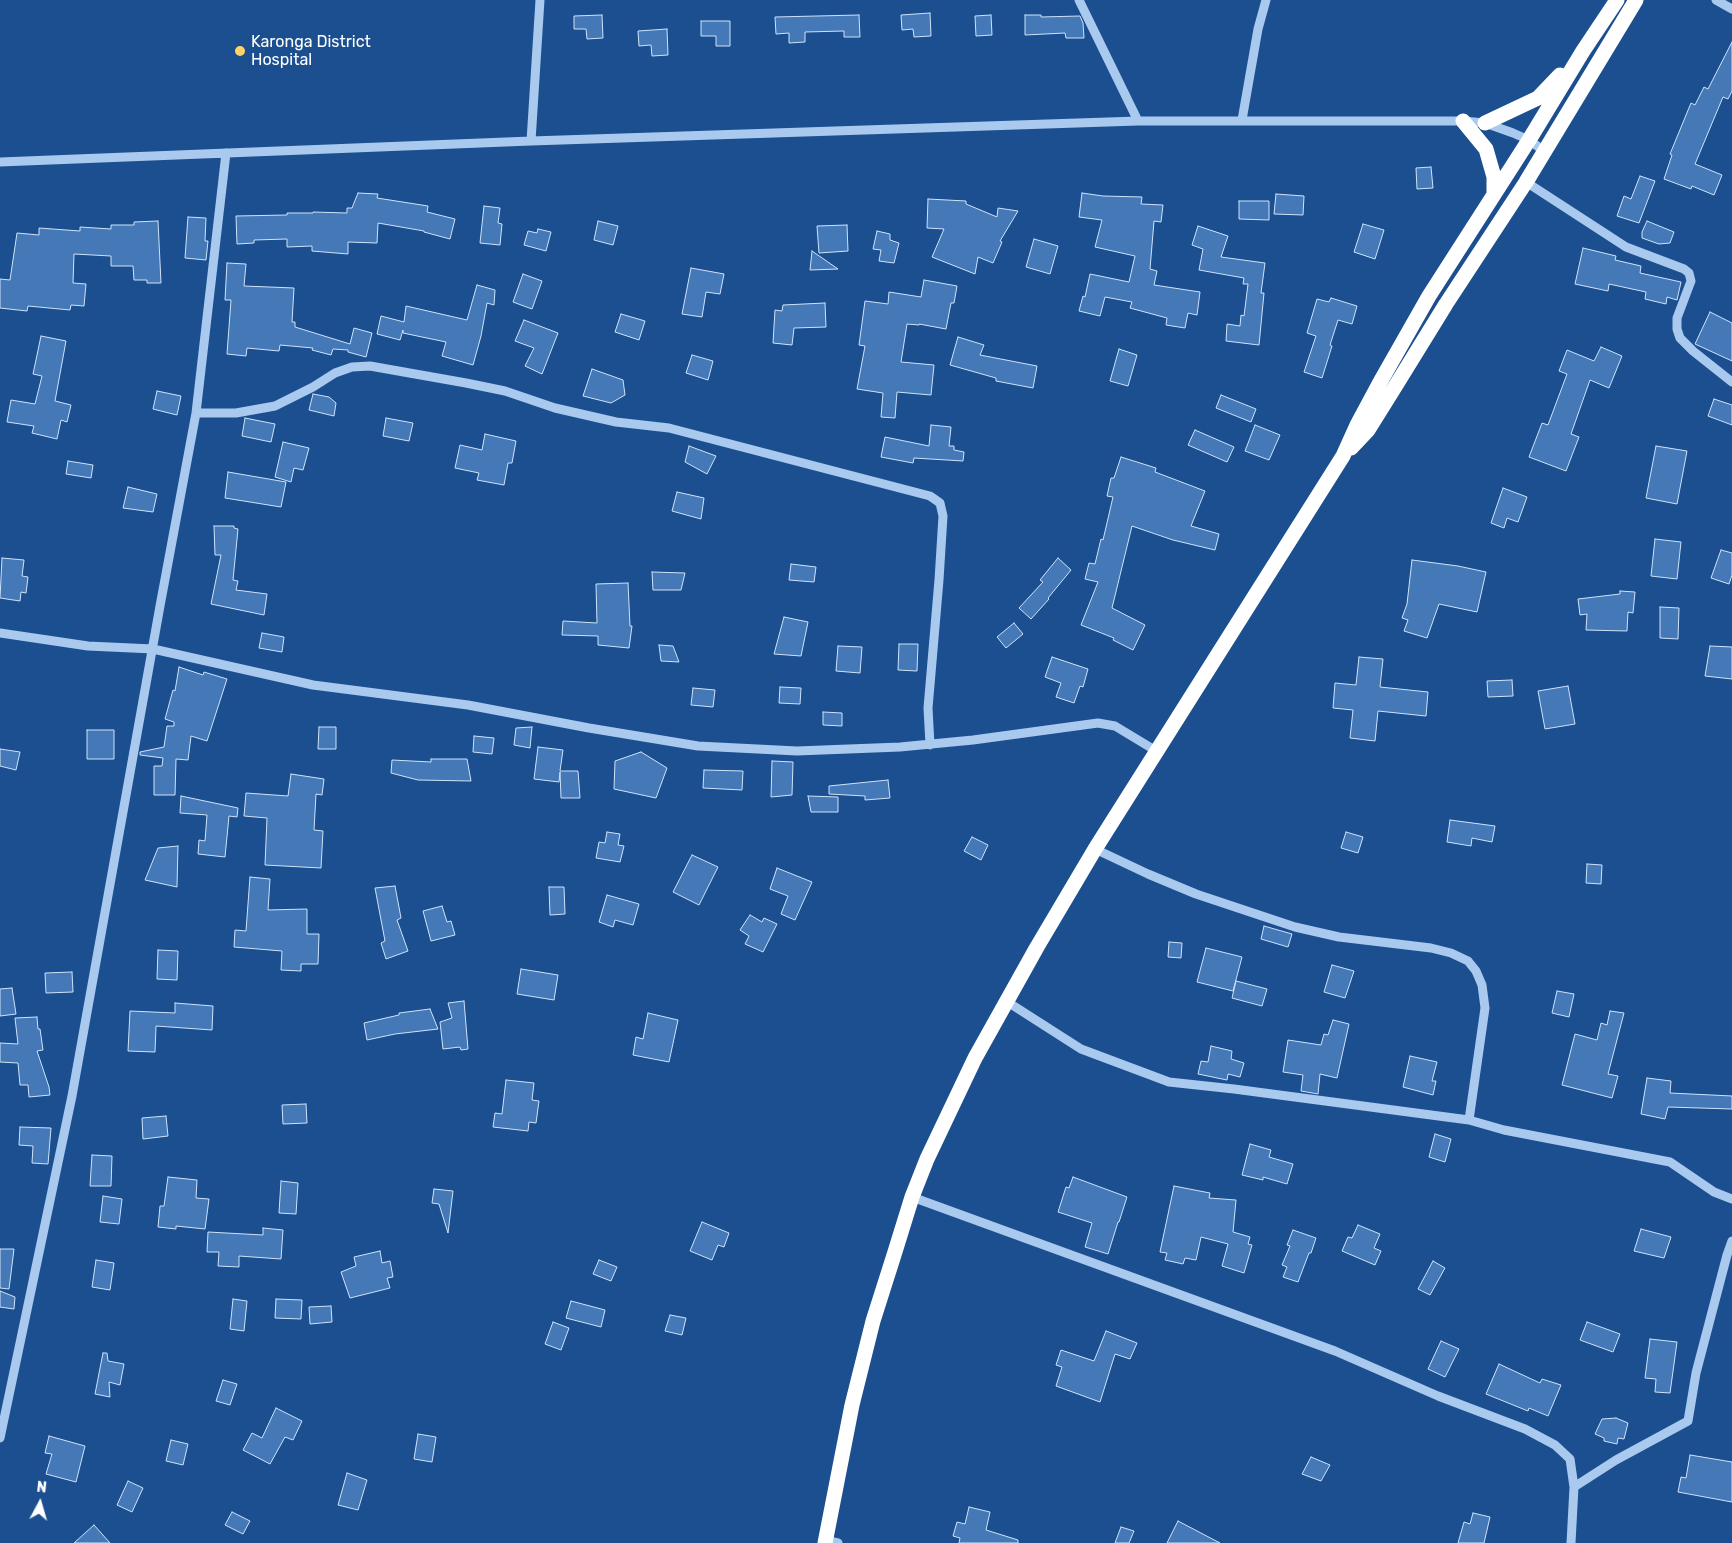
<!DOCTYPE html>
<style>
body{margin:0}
#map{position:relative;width:1732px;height:1543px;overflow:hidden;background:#1b4f8f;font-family:Rubik,sans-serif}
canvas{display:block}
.north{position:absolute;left:15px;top:1478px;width:50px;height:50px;-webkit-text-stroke:4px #1b4f8f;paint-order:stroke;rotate:6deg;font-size:14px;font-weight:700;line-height:20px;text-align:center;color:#fff}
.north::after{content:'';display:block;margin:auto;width:18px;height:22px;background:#fff;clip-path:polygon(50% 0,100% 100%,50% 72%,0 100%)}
</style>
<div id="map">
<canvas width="1732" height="1543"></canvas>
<div class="north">N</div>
</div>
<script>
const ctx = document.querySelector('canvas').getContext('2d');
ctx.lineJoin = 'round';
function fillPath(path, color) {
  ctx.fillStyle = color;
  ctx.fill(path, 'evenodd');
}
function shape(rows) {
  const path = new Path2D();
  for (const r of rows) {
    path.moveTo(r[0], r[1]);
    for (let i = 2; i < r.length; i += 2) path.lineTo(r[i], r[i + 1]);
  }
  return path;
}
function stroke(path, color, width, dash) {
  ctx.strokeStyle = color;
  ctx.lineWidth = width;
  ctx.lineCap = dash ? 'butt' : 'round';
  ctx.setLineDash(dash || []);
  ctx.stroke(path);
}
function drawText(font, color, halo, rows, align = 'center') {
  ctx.font = font + ' Rubik,sans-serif';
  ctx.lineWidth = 5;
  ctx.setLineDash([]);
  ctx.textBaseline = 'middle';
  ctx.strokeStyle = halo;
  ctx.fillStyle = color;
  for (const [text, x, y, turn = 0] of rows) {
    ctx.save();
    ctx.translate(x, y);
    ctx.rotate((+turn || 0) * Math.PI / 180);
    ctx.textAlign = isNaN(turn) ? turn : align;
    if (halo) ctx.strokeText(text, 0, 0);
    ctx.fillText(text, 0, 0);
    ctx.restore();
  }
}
const building = shape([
 [930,13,931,36,914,37,913,29,902,30,901,15,930,13],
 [602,15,603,38,587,39,586,29,574,29,574,16,602,15],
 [859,15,860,37,844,37,844,31,805,32,805,42,789,43,789,33,776,34,775,17,859,15],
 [991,15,992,35,976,36,975,16,991,15],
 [1025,15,1041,15,1041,17,1080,16,1083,23,1084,38,1066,38,1065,33,1025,35,1025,15],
 [701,21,730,21,730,46,716,46,716,36,701,36,701,21],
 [667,29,668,55,652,56,651,45,639,46,638,31,667,29],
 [1732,42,1732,91,1728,99,1723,97,1695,164,1722,175,1714,195,1692,186,1691,189,1664,179,1672,155,1670,154,1691,103,1695,105,1704,87,1708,89,1732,42],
 [1431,167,1433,188,1417,189,1416,168,1431,167],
 [1640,176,1655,181,1639,223,1617,216,1624,196,1631,199,1640,176],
 [358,193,378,194,377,198,428,206,427,212,455,219,450,239,424,232,424,231,378,223,377,243,348,242,348,254,312,251,312,246,287,247,287,239,254,240,254,243,237,244,236,216,287,215,287,213,313,213,313,212,347,213,347,208,352,208,358,193],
 [1082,193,1103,196,1142,197,1141,204,1163,205,1161,222,1154,221,1150,269,1157,271,1154,285,1200,292,1197,315,1188,313,1185,328,1166,325,1167,318,1130,308,1132,302,1105,297,1100,316,1079,311,1083,296,1085,297,1090,274,1129,282,1135,256,1095,247,1102,220,1079,217,1082,193],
 [1276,194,1304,196,1303,215,1274,214,1276,194],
 [928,199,966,201,966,204,997,217,998,208,1018,211,1000,241,1002,242,993,263,978,257,975,274,932,257,944,229,927,228,928,199],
 [1239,201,1269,201,1269,220,1239,219,1239,201],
 [484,206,500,208,498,223,502,224,500,245,480,243,484,206],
 [188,217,206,218,205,241,208,241,206,260,185,258,188,217],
 [158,221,161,283,147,283,147,280,134,280,133,266,111,266,111,256,74,254,73,283,86,284,84,306,71,305,70,310,28,306,27,311,0,308,0,279,10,280,17,233,39,235,39,228,80,231,80,227,111,229,111,225,134,225,134,222,158,221],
 [598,221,618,226,613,245,594,240,598,221],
 [1647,221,1674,232,1670,243,1659,244,1642,238,1642,232,1647,221],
 [1363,224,1384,230,1375,259,1354,252,1363,224],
 [847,225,848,251,819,253,817,226,847,225],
 [1198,226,1228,236,1221,257,1265,263,1261,293,1264,293,1259,345,1226,341,1227,324,1240,326,1241,315,1244,316,1248,284,1243,284,1244,278,1199,270,1203,249,1192,245,1198,226],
 [538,229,551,232,546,251,524,245,528,231,537,233,538,229],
 [877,231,890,234,890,240,899,243,894,263,879,261,881,250,873,249,877,231],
 [1034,239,1058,246,1050,274,1026,267,1034,239],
 [1583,248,1616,256,1615,260,1641,266,1640,273,1681,282,1677,300,1667,297,1666,304,1645,299,1646,292,1609,284,1608,291,1575,284,1583,248],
 [812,251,838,269,810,270,812,251],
 [227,263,246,264,244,286,294,288,292,322,295,322,295,327,350,344,354,328,372,333,366,357,348,352,348,350,333,349,331,355,312,350,313,348,280,345,279,351,247,348,246,356,227,354,231,300,225,300,227,263],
 [691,268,724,274,720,294,706,292,702,317,682,314,691,268],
 [523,274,542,281,532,309,513,302,523,274],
 [924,280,957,286,954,303,951,303,946,329,919,324,919,325,907,324,901,362,934,365,931,395,897,392,895,418,881,417,883,393,857,389,865,346,859,345,865,301,888,304,889,292,921,297,924,280],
 [477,285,495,290,494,305,487,303,481,336,473,365,442,356,446,342,403,333,403,330,400,340,377,334,381,316,404,322,406,306,467,320,477,285],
 [1331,298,1357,306,1352,324,1338,320,1330,345,1332,346,1322,378,1304,372,1316,336,1307,333,1317,299,1329,302,1331,298],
 [825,303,826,327,794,328,792,345,773,343,775,310,782,311,783,305,825,303],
 [1710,312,1732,323,1732,361,1695,344,1710,312],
 [621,314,645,321,639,340,615,332,621,314],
 [524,320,558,333,542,374,525,366,534,348,515,341,524,320],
 [41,336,66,341,55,401,71,405,67,422,61,420,57,439,32,433,34,426,7,422,11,400,35,404,42,376,33,374,41,336],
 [958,337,984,345,980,355,1037,366,1033,388,996,381,996,378,950,365,958,337],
 [1601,347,1622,356,1609,388,1590,380,1571,434,1579,437,1566,471,1529,457,1542,423,1548,425,1567,374,1559,371,1567,350,1594,361,1601,347],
 [1119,349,1137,355,1128,386,1110,381,1119,349],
 [692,355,713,361,708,380,686,373,692,355],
 [592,369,623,380,625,395,611,403,583,396,592,369],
 [157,391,181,396,177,415,153,409,157,391],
 [313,394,329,397,336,403,334,416,309,410,313,394],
 [1221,395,1256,409,1251,422,1216,408,1221,395],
 [1714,399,1732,405,1732,425,1708,416,1714,399],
 [245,418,275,424,271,442,242,436,245,418],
 [386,418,413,423,409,441,383,436,386,418],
 [931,425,951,427,949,446,954,446,954,450,964,452,963,461,914,458,913,463,881,457,885,437,929,446,931,425],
 [1255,425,1280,435,1269,460,1245,451,1255,425],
 [1195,430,1234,447,1227,462,1188,445,1195,430],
 [485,434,516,441,512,463,508,463,504,485,477,480,479,473,455,468,460,445,482,450,485,434],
 [283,442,309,448,303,470,294,468,291,482,275,477,283,442],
 [689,446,716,456,707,474,685,462,689,446],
 [1656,446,1687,451,1677,504,1646,498,1656,446],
 [1121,457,1156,468,1155,472,1205,491,1191,526,1219,534,1215,550,1173,540,1132,526,1112,608,1145,625,1133,650,1113,640,1114,638,1081,625,1098,582,1085,579,1089,563,1095,564,1101,539,1103,540,1113,497,1107,496,1111,478,1114,478,1121,457],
 [68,461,93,465,91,478,66,474,68,461],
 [228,472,286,482,281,507,225,498,228,472],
 [128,487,157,494,153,512,123,508,128,487],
 [1503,488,1527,497,1518,522,1507,518,1504,528,1491,523,1503,488],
 [677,492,704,498,701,519,672,511,677,492],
 [214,526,234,526,234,528,238,529,233,580,238,581,236,590,267,594,264,615,211,604,221,555,215,555,214,526],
 [1655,539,1681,542,1677,579,1651,576,1655,539],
 [1721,550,1732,553,1732,575,1729,584,1711,578,1721,550],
 [2,558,24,560,22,576,28,577,26,593,21,592,20,601,0,598,2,558],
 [1058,558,1071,570,1048,598,1049,599,1031,619,1019,608,1043,582,1040,580,1058,558],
 [1412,560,1458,566,1486,572,1477,612,1439,604,1427,638,1404,631,1408,620,1402,618,1407,604,1412,560],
 [791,564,816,567,814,582,789,580,791,564],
 [652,572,685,573,681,590,653,590,652,572],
 [628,583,630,626,632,626,629,648,598,645,598,636,562,635,563,621,597,623,596,584,628,583],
 [1620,591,1635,592,1633,613,1628,612,1627,631,1586,630,1587,614,1580,615,1578,599,1620,594,1620,591],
 [1660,607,1679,608,1678,639,1660,638,1660,607],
 [784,617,808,622,801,656,774,654,784,617],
 [1014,623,1023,634,1006,648,997,637,1014,623],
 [262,633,284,637,282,652,259,648,262,633],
 [899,644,918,644,917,671,898,670,899,644],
 [659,645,673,646,679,662,661,661,659,645],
 [838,646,862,647,860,673,836,671,838,646],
 [1710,646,1732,647,1732,679,1705,676,1710,646],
 [1052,657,1088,669,1083,687,1080,686,1074,703,1056,697,1061,683,1045,677,1052,657],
 [1359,657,1383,659,1380,687,1428,692,1426,716,1378,711,1375,741,1350,738,1353,710,1333,708,1335,683,1356,685,1359,657],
 [179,667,203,675,204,672,227,679,207,741,191,736,188,760,176,759,175,795,154,795,154,766,162,766,163,758,140,755,140,752,164,747,167,726,174,726,174,722,165,719,173,690,175,691,179,667],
 [1512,680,1513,696,1488,697,1487,681,1512,680],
 [1568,686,1575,724,1545,729,1538,691,1568,686],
 [780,687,801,688,800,704,779,703,780,687],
 [693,688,715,690,713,707,691,705,693,688],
 [823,712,842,713,842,726,823,725,823,712],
 [319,727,336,727,336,749,318,749,319,727],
 [532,727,530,748,514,745,516,728,532,727],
 [87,730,114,730,114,759,87,759,87,730],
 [474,736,494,738,492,754,473,752,474,736],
 [538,747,563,750,560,771,578,771,580,798,561,798,560,772,559,782,534,779,538,747],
 [0,749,20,752,16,770,0,766,0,749],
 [641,752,667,768,656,798,614,789,615,761,641,752],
 [431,759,467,759,471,781,418,780,391,773,392,760,431,762,431,759],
 [772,761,793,762,792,795,771,797,772,761],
 [704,770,743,771,742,790,703,788,704,770],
 [291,774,324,779,322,795,316,794,314,830,323,831,321,868,265,865,267,818,244,816,246,793,288,796,291,774],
 [888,780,890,798,865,800,865,796,829,794,829,786,888,780],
 [181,796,238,808,237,817,229,816,225,857,198,854,199,840,205,841,207,815,180,813,181,796],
 [808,796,838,797,838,812,811,812,808,796],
 [1450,820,1495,826,1492,842,1472,838,1471,846,1447,842,1450,820],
 [607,832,620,834,618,845,624,846,620,862,596,858,599,842,605,843,607,832],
 [1346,832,1363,837,1358,853,1341,848,1346,832],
 [972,837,988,845,981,860,964,851,972,837],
 [178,846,177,887,145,880,158,848,178,846],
 [692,855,718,867,699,905,673,892,692,855],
 [1587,864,1602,865,1601,884,1586,883,1587,864],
 [777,868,812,882,795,920,781,914,788,896,770,889,777,868],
 [250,877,270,879,268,910,307,909,307,934,319,934,318,964,301,964,301,971,281,970,282,951,234,947,235,930,246,931,250,877],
 [395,886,401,918,397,920,408,951,386,959,381,943,385,941,375,888,395,886],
 [549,887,564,887,565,914,550,915,549,887],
 [607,895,639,904,633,925,615,920,613,927,599,922,607,895],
 [442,906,447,922,451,921,455,935,431,941,423,911,442,906],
 [750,915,762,922,764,918,777,924,763,952,745,944,749,936,740,930,750,915],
 [1264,926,1292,934,1288,947,1261,939,1264,926],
 [1169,942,1182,943,1181,958,1168,957,1169,942],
 [1206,948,1242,957,1233,991,1197,982,1206,948],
 [158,950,178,951,177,980,157,979,158,950],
 [1332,965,1354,971,1345,998,1324,992,1332,965],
 [521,969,558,975,554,1000,517,994,521,969],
 [72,972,73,992,46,993,45,973,72,972],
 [1236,981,1267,989,1262,1006,1232,998,1236,981],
 [12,988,16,1014,0,1016,0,989,12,988],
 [1557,991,1574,994,1569,1017,1552,1013,1557,991],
 [464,1001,468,1049,461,1050,460,1047,443,1049,440,1022,452,1018,448,1003,464,1001],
 [175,1003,213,1006,212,1030,156,1026,155,1052,128,1051,130,1011,175,1013,175,1003],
 [430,1009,438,1029,395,1034,367,1040,364,1023,399,1015,399,1013,430,1009],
 [1610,1011,1624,1013,1608,1074,1618,1076,1612,1098,1562,1085,1575,1034,1597,1040,1601,1023,1607,1025,1610,1011],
 [648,1013,678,1020,669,1062,633,1055,636,1037,643,1039,648,1013],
 [37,1017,38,1029,40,1029,43,1050,37,1051,49,1087,50,1095,29,1097,28,1085,20,1085,18,1063,0,1062,0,1043,18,1044,15,1018,37,1017],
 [1333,1020,1349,1024,1337,1078,1320,1074,1318,1094,1301,1091,1303,1075,1283,1072,1288,1040,1321,1045,1324,1034,1328,1035,1333,1020],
 [1211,1046,1232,1051,1231,1059,1244,1063,1240,1077,1228,1074,1227,1080,1198,1074,1201,1061,1208,1062,1211,1046],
 [1410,1056,1437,1062,1432,1081,1436,1081,1433,1095,1403,1087,1410,1056],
 [1647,1078,1671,1081,1670,1093,1732,1096,1732,1109,1668,1107,1665,1119,1641,1114,1647,1078],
 [506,1080,534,1083,532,1100,539,1101,536,1123,529,1122,528,1131,493,1127,495,1113,502,1114,506,1080],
 [306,1104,307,1123,283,1124,282,1105,306,1104],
 [166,1116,168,1136,143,1139,142,1118,166,1116],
 [20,1127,51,1128,48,1164,32,1163,33,1146,19,1145,20,1127],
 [1435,1134,1451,1139,1445,1162,1429,1157,1435,1134],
 [1250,1144,1271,1150,1269,1157,1293,1164,1287,1184,1263,1177,1263,1180,1242,1175,1250,1144],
 [92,1155,112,1156,111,1186,90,1186,92,1155],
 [168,1177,197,1180,196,1198,209,1199,205,1229,176,1226,176,1229,158,1227,160,1206,164,1206,168,1177],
 [1073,1177,1127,1197,1119,1222,1118,1222,1108,1254,1085,1247,1092,1223,1058,1212,1066,1187,1069,1188,1073,1177],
 [281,1181,298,1183,296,1214,279,1213,281,1181],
 [1174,1186,1210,1193,1209,1198,1236,1200,1233,1232,1250,1237,1248,1244,1252,1245,1244,1273,1222,1266,1228,1244,1201,1237,1196,1260,1185,1258,1183,1264,1165,1260,1167,1253,1160,1252,1174,1186],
 [434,1189,453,1191,448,1233,439,1204,432,1203,434,1189],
 [103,1196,122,1199,119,1224,100,1222,103,1196],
 [702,1222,729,1233,724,1247,718,1245,712,1260,690,1251,702,1222],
 [1358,1225,1380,1234,1374,1248,1381,1251,1375,1265,1342,1251,1348,1237,1352,1238,1358,1225],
 [263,1228,283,1230,281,1259,239,1256,239,1267,218,1266,219,1252,207,1252,208,1232,263,1235,263,1228],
 [1641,1229,1671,1237,1664,1258,1634,1251,1641,1229],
 [1293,1230,1316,1238,1311,1253,1309,1253,1298,1282,1283,1277,1287,1267,1282,1265,1290,1246,1287,1245,1293,1230],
 [0,1249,14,1249,9,1289,0,1288,0,1249],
 [380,1251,382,1263,390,1261,393,1277,387,1278,390,1288,350,1298,341,1272,356,1266,354,1257,380,1251],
 [96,1260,114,1263,110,1290,92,1287,96,1260],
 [599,1260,617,1267,611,1281,593,1274,599,1260],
 [1433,1261,1445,1268,1430,1295,1418,1289,1433,1261],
 [0,1291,15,1297,14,1309,0,1307,0,1291],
 [233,1299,247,1301,244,1331,230,1329,233,1299],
 [276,1299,302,1300,301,1319,275,1318,276,1299],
 [571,1301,605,1310,601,1327,566,1318,571,1301],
 [331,1306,332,1322,310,1324,309,1307,331,1306],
 [670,1315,686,1318,682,1335,665,1331,670,1315],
 [553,1322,569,1328,561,1350,545,1344,553,1322],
 [1587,1322,1620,1334,1613,1352,1580,1340,1587,1322],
 [1106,1331,1137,1343,1130,1359,1115,1354,1100,1402,1056,1386,1062,1367,1056,1365,1061,1350,1094,1361,1106,1331],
 [1650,1339,1677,1342,1670,1393,1655,1392,1656,1379,1645,1378,1650,1339],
 [1441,1341,1459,1349,1445,1377,1428,1369,1441,1341],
 [103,1353,107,1353,108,1361,124,1364,120,1385,109,1382,110,1397,95,1394,103,1353],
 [1499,1364,1540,1383,1542,1379,1561,1385,1548,1416,1529,1408,1528,1411,1486,1394,1499,1364],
 [223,1380,237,1384,230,1405,216,1401,223,1380],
 [276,1408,302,1421,293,1440,285,1437,270,1464,243,1450,252,1433,262,1438,276,1408],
 [1616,1418,1628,1423,1624,1439,1618,1438,1617,1444,1604,1441,1604,1438,1595,1434,1602,1419,1616,1418],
 [418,1434,436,1437,432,1462,414,1459,418,1434],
 [49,1436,85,1446,76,1482,46,1474,52,1454,45,1453,49,1436],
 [171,1440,188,1444,183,1465,166,1461,171,1440],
 [1690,1455,1732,1462,1732,1502,1678,1492,1681,1477,1686,1478,1690,1455],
 [1311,1457,1330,1465,1321,1481,1302,1474,1311,1457],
 [347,1473,367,1480,358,1510,338,1505,347,1473],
 [128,1481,143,1488,132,1512,117,1505,128,1481],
 [969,1507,990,1512,986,1530,1018,1540,1018,1543,959,1543,960,1538,953,1536,957,1522,965,1524,969,1507],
 [232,1512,250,1521,243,1534,225,1525,232,1512],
 [1473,1513,1490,1517,1484,1543,1458,1543,1464,1522,1470,1524,1473,1513],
 [1178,1521,1220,1543,1167,1543,1178,1521],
 [94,1525,110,1543,74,1543,94,1525],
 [1121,1527,1134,1531,1129,1543,1115,1543,1121,1527]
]);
fillPath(building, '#4478b7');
stroke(building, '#cfe3fa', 1);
stroke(shape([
 [1079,0,1138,121],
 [1716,0,1732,9],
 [1242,120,1258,29,1266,0],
 [531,141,540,0],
 [0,162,531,141,1138,121,1463,121,1485,123,1513,133,1529,140,1544,151],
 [1526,182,1626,247,1684,269,1689,273,1691,281,1677,318,1677,329,1680,338,1693,351,1732,382],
 [196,413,236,413,275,406,313,387,335,373,352,367,370,366,466,383,505,391,555,408,616,422,669,428,930,496,940,503,943,516,939,580,928,708,930,745],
 [0,633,88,646,153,649,313,685,468,705,589,728,698,746,797,751,900,747,973,740,1098,723,1115,726,1158,752],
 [1095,849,1148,874,1196,894,1295,927,1339,937,1431,948,1451,953,1468,961,1476,971,1482,985,1485,1008,1469,1120,1504,1130,1670,1162,1714,1192,1732,1199],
 [1006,1001,1081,1049,1169,1082,1234,1089,1469,1120],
 [912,1197,1335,1351,1438,1396,1525,1429,1555,1445,1570,1459,1574,1487,1616,1460,1688,1421,1696,1373,1727,1255,1732,1241],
 [0,1438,72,1096,160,606,196,413,226,153],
 [825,1540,838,1543],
 [1571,1543,1574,1487]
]), '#a9c9ee', 9);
stroke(shape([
 [1463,121,1486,149,1494,177,1494,194],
 [1485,123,1538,98,1560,75],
 [1351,448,1368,430,1393,390,1446,304,1526,182,1636,0],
 [825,1543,852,1405,873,1321,894,1255,912,1197,927,1159,975,1058,1037,947,1095,849,1343,456,1357,425,1379,384,1429,296,1529,140,1583,51,1617,0]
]), '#fff', 15);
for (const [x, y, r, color] of [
 [240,51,6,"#ffd166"]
]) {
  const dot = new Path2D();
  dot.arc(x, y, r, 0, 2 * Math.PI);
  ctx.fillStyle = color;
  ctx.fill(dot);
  stroke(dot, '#1b4f8f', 2);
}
drawText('16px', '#fff', '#1b4f8f', [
 ["Karonga District",251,42],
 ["Hospital",251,60]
], 'left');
</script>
